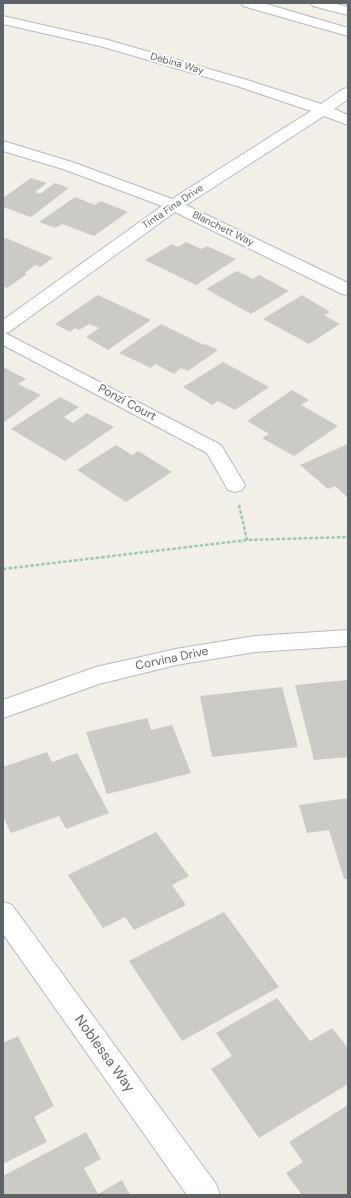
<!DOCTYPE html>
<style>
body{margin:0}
#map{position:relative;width:351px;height:1198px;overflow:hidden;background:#f1efe8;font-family:"DM Sans",sans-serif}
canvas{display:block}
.frame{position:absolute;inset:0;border:4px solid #5f6368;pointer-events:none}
</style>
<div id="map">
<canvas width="351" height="1198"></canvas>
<div class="frame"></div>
</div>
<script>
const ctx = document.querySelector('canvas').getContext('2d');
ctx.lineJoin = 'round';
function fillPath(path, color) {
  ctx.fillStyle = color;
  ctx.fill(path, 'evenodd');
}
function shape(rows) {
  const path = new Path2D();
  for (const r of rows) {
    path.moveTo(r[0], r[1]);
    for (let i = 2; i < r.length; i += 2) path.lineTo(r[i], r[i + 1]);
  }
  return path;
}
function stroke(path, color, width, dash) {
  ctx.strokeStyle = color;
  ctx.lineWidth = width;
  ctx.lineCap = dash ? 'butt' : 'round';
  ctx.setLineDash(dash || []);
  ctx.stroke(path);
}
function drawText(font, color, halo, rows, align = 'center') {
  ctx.font = font + ' "DM Sans",sans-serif';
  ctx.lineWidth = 4;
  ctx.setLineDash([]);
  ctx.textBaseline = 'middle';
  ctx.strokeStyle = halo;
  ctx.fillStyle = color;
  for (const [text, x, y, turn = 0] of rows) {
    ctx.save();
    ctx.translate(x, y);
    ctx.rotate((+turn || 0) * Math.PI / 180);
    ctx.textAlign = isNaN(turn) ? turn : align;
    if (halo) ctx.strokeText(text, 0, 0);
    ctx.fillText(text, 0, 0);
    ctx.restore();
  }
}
fillPath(shape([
 [31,178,47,183,35,192,40,194,55,183,69,188,31,217,3,207,3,198],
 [75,197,95,205,101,201,128,212,94,236,62,224,55,228,39,222],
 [6,238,53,258,40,267,35,265,25,273,27,274,7,288,3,286,3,240],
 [186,242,201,249,207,246,236,259,196,285,145,260,172,244,178,247],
 [237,271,253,279,259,275,289,291,251,314,206,289],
 [98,295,151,320,108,350,86,337,99,328,89,324,79,330,75,328,70,332,55,324],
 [302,295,330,312,324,315,340,324,309,344,263,319],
 [161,324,204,345,205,344,218,350,188,371,181,368,174,374,155,364,151,368,119,353],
 [223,362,269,387,235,410,218,401,212,405,183,387],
 [3,367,26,379,18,384,41,395,3,423],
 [292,390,309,400,301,405,338,426,294,456,262,438,269,434,247,421],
 [60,397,79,407,64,417,73,423,87,413,114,427,65,461,11,429],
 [348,444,348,498,335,486,328,489,300,465],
 [116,445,132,455,138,451,172,472,126,502,77,470],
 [348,680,348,757,314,760,295,685],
 [282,687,298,747,212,757,200,696],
 [147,718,151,730,172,725,191,773,107,794,86,732],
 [47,752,52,762,77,753,109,813,66,829,59,816,11,833,3,816,3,767],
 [348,798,348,879,344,879,329,830,307,833,299,805],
 [156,832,189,876,172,885,186,905,134,930,125,917,103,928,68,875],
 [224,912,279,987,182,1041,129,961],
 [277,998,310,1041,332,1028,348,1048,348,1084,259,1138,211,1069,232,1056,216,1033],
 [18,1036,54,1106,34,1117,47,1142,3,1164,3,1043],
 [348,1105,348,1195,302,1195,286,1173,303,1162,289,1142],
 [86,1132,101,1159,84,1168,98,1194,122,1180,130,1195,3,1195,3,1176]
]), '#cccac5');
const minor = shape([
 [241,3,263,3,348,28,348,36,243,6,241,3],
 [311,3,333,3,348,7,348,15,313,6,311,3],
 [3,16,108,40,247,80,321,104,343,89,348,88,348,99,334,109,348,115,348,125,324,116,186,205,348,283,348,295,342,294,175,212,9,332,5,333,221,445,245,485,242,490,235,492,228,490,207,453,3,345,3,320,162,206,63,169,3,151,3,141,75,163,172,199,311,111,237,86,100,46,3,24,3,16],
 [348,630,348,646,255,652,176,665,99,684,3,718,3,700,96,667,176,649,255,636,348,630],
 [3,902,12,905,216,1184,220,1195,187,1195,3,934,3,902]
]);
stroke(minor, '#b5b8bc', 2);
stroke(shape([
 [239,505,247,540],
 [3,569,247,540,348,537]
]), '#9cc7a9', 2.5, [3.5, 2]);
fillPath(minor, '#fff');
drawText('10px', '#5f6368', '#fff', [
 ["Debina Way",177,64,16],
 ["Tinta Fina Drive",173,207,-34],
 ["Blanchett Way",223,229,26]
]);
drawText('12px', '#5f6368', '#fff', [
 ["Ponzi Court",127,403,28],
 ["Corvina Drive",172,659,-12]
]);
drawText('14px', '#5f6368', '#fff', [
 ["Noblessa Way",104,1054,54]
]);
</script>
